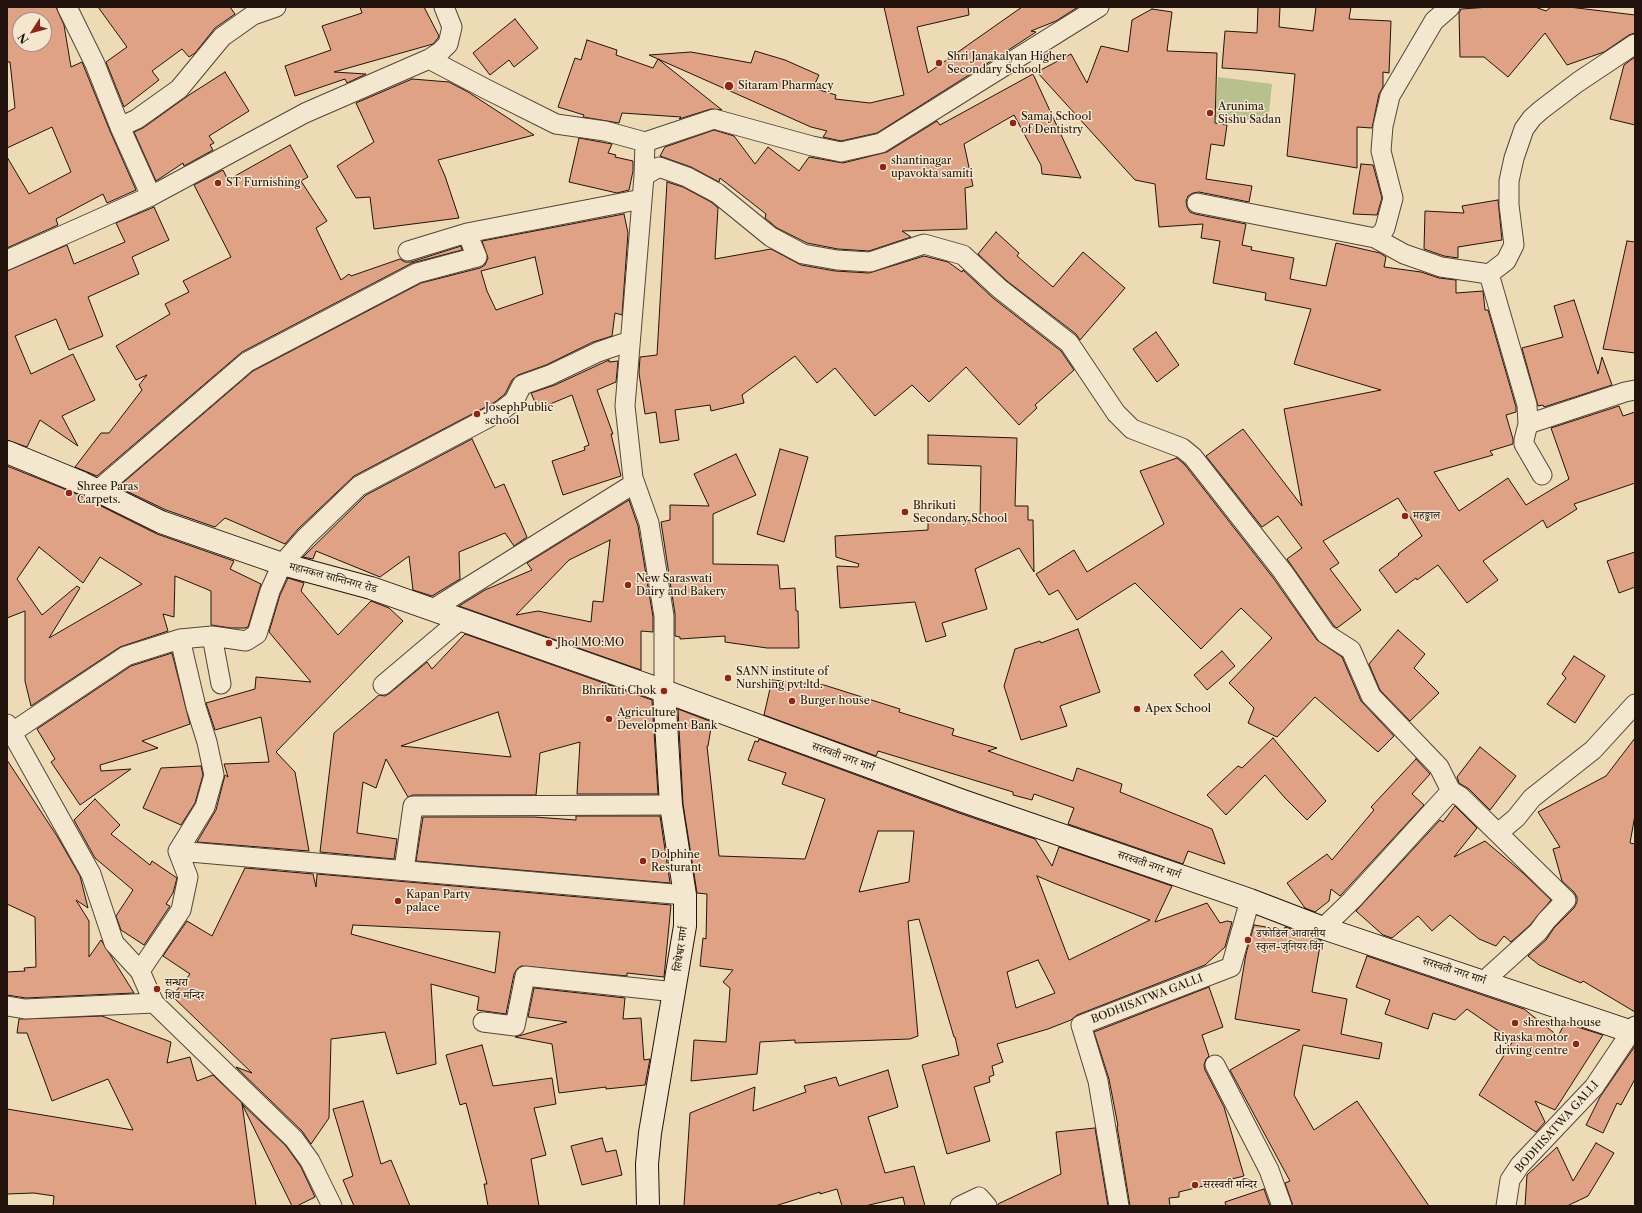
<!DOCTYPE html>
<meta charset="utf-8">
<style>
body{margin:0}
#map{position:relative;width:1642px;height:1213px;overflow:hidden;background:#ecdbb5;font-family:"Libre Caslon Text",serif}
canvas{display:block}
.frame{position:absolute;inset:0;border:8px solid #22140d;pointer-events:none}
.north{position:absolute;left:12px;top:12px;width:40px;height:40px;box-sizing:border-box;background:#f3e8cf;border:1px solid #9f9381;border-radius:50%;rotate:234deg;font-size:11px;font-weight:700;line-height:16px;text-align:center;color:#22140d}
.north::after{content:'';display:block;margin:auto;width:14px;height:18px;background:#8f2418;clip-path:polygon(50% 0,100% 100%,50% 72%,0 100%)}
</style>
<div id="map">
<canvas width="1642" height="1213"></canvas>
<div class="frame"></div>
<div class="north">N</div>
</div>
<script>
const ctx = document.querySelector('canvas').getContext('2d');
ctx.lineJoin = 'round';
function fillPath(path, color) {
  ctx.fillStyle = color;
  ctx.fill(path, 'evenodd');
}
function shape(rows) {
  const path = new Path2D();
  for (const r of rows) {
    path.moveTo(r[0], r[1]);
    for (let i = 2; i < r.length; i += 2) path.lineTo(r[i], r[i + 1]);
  }
  return path;
}
function stroke(path, color, width, dash) {
  ctx.strokeStyle = color;
  ctx.lineWidth = width;
  ctx.lineCap = dash ? 'butt' : 'round';
  ctx.setLineDash(dash || []);
  ctx.stroke(path);
}
function drawText(font, color, halo, rows, align = 'center') {
  ctx.font = font + ' "Libre Caslon Text","Noto Serif Devanagari",serif';
  ctx.lineWidth = 3;
  ctx.setLineDash([]);
  ctx.textBaseline = 'middle';
  ctx.strokeStyle = halo;
  ctx.fillStyle = color;
  for (const [text, x, y, turn = 0] of rows) {
    ctx.save();
    ctx.translate(x, y);
    ctx.rotate((+turn || 0) * Math.PI / 180);
    ctx.textAlign = isNaN(turn) ? turn : align;
    if (halo) ctx.strokeText(text, 0, 0);
    ctx.fillText(text, 0, 0);
    ctx.restore();
  }
}
fillPath(shape([
 [1218,77,1272,84,1268,122,1215,117]
]), '#b8c08d');
const building = shape([
 [7,7,56,7,64,25,71,67,82,62,110,131,136,190,107,203,103,194,56,219,58,225,7,248,7,157,29,194,71,172,52,127,7,148,7,112,15,108,10,62,7,62,7,7],
 [20,20,44,20,44,44,20,44,20,20],
 [98,7,230,7,235,14,215,28,195,53,189,57,182,49,152,71,159,80,124,107,106,62,127,47,98,7],
 [360,7,424,7,439,36,438,38,433,44,334,72,366,74,347,83,345,79,295,96,285,66,331,50,322,26,362,13,360,7],
 [884,7,968,7,969,15,917,27,928,73,1022,7,1078,7,1056,21,1031,31,1036,32,1010,49,877,133,841,141,823,137,827,131,811,127,649,55,691,52,751,63,755,51,785,60,819,75,813,88,836,95,835,99,870,103,904,95,884,7],
 [1258,7,1280,7,1279,27,1313,31,1316,7,1351,7,1349,19,1391,21,1389,73,1383,72,1383,87,1379,94,1372,128,1357,127,1357,168,1287,156,1295,74,1254,70,1222,68,1225,31,1257,33,1258,7],
 [1490,7,1535,7,1546,11,1551,7,1569,7,1635,15,1635,33,1629,35,1604,52,1567,65,1545,33,1508,77,1484,57,1460,57,1459,13,1461,9,1490,7],
 [1152,9,1172,12,1167,51,1217,53,1215,123,1227,125,1224,146,1211,144,1206,179,1252,186,1249,202,1199,192,1193,193,1188,196,1186,201,1187,207,1190,212,1195,214,1246,224,1242,245,1252,247,1251,250,1294,258,1290,279,1326,286,1336,243,1380,253,1386,257,1384,267,1421,272,1439,278,1456,280,1456,293,1483,291,1485,310,1488,310,1516,407,1516,412,1506,415,1513,439,1513,444,1490,451,1493,455,1434,472,1459,511,1508,478,1526,505,1569,479,1551,428,1619,406,1623,416,1635,412,1635,483,1574,504,1577,509,1547,528,1543,520,1483,561,1498,580,1467,603,1438,565,1417,580,1416,578,1396,593,1379,570,1399,555,1398,554,1422,536,1398,498,1323,541,1339,563,1330,569,1361,610,1337,628,1334,626,1287,559,1302,548,1278,516,1262,527,1206,456,1243,429,1302,506,1284,409,1381,390,1294,364,1311,309,1265,300,1266,293,1213,283,1220,241,1201,238,1203,224,1159,227,1155,184,1135,180,1037,72,1071,54,1087,83,1101,46,1128,52,1132,20,1152,9],
 [515,19,538,48,514,67,509,60,490,75,473,53,515,19],
 [587,40,617,50,616,55,653,68,658,59,722,110,711,109,679,119,681,117,622,113,619,123,583,117,584,115,558,107,575,58,581,60,587,40],
 [1635,57,1635,125,1610,119,1624,65,1635,57],
 [225,72,249,111,209,136,214,143,210,145,213,150,184,166,183,163,156,181,134,132,143,128,189,95,225,72],
 [1033,74,1081,178,1042,174,1041,165,1014,115,964,144,973,186,965,188,967,229,902,231,911,237,869,251,838,249,807,243,777,228,765,218,766,214,720,178,719,182,691,167,660,156,665,147,714,130,734,136,755,164,768,147,799,171,809,157,843,163,887,152,937,121,940,125,1033,74],
 [412,79,449,82,468,92,534,135,438,160,445,176,459,218,374,229,370,197,356,198,337,166,374,142,356,103,412,79],
 [579,138,612,144,608,153,616,155,615,157,633,161,633,171,629,190,617,193,569,182,579,138],
 [290,145,308,177,301,181,327,221,316,228,341,280,349,274,351,276,400,259,405,262,411,262,461,246,462,250,412,263,242,352,97,476,75,467,101,433,109,433,142,390,139,385,147,375,136,380,116,346,170,314,165,304,189,292,183,281,231,257,194,185,223,170,228,180,290,145],
 [1361,164,1373,165,1382,198,1377,215,1353,214,1361,164],
 [667,182,683,187,711,202,718,208,715,259,771,249,801,265,835,271,869,273,924,256,948,262,962,272,963,270,993,298,1061,351,1074,370,1035,405,1037,408,1019,425,966,367,929,402,912,385,875,416,835,368,817,383,795,356,742,395,744,403,711,411,710,405,675,410,679,440,660,443,656,412,645,414,639,373,640,357,657,355,667,182],
 [1498,200,1502,240,1458,247,1458,258,1444,256,1424,249,1425,211,1464,213,1462,206,1498,200],
 [154,207,169,240,132,257,139,274,88,297,103,336,69,350,56,319,15,336,31,374,73,354,95,400,62,416,78,446,40,420,27,447,7,440,7,271,67,245,74,264,125,242,116,223,154,207],
 [624,214,628,233,622,315,615,313,612,336,593,342,546,365,518,375,512,380,505,394,495,402,354,476,298,529,285,544,225,518,215,527,166,510,118,487,253,371,421,283,480,268,485,265,488,258,482,241,624,214],
 [535,257,543,294,496,310,487,291,481,271,535,257],
 [996,232,1019,253,1017,256,1053,287,1083,252,1125,288,1080,340,1076,334,1007,281,978,254,996,232],
 [1627,241,1635,242,1635,353,1603,349,1627,241],
 [1574,300,1598,374,1602,357,1612,385,1544,407,1543,405,1538,406,1522,348,1563,337,1554,306,1574,300],
 [1156,332,1179,365,1157,382,1133,349,1156,332],
 [609,360,609,362,618,361,616,382,597,390,613,434,611,434,621,476,563,495,552,461,585,450,584,447,589,445,572,395,538,409,531,393,555,385,609,360],
 [928,435,1017,438,1015,506,1028,506,1028,520,1033,520,1034,572,1019,548,975,569,987,609,942,623,946,636,926,642,915,602,840,608,837,566,858,567,859,564,836,557,835,536,928,530,928,519,980,521,981,466,928,464,928,435],
 [472,439,495,488,504,484,527,537,514,546,505,533,459,552,460,579,432,596,413,590,409,556,380,577,316,551,313,559,303,557,366,495,472,439],
 [780,449,808,457,784,542,757,534,780,449],
 [736,454,756,495,713,514,713,564,778,565,780,589,795,588,796,611,798,611,799,648,767,648,725,642,725,636,680,639,680,637,675,636,675,614,661,522,670,520,670,505,709,506,694,474,736,454],
 [1177,458,1185,465,1274,579,1317,640,1342,657,1361,701,1394,736,1378,752,1315,697,1277,737,1248,723,1254,708,1229,683,1272,638,1241,608,1201,649,1135,583,1077,620,1058,590,1049,595,1036,574,1074,550,1087,572,1164,524,1140,471,1177,458],
 [7,466,77,494,157,534,234,561,230,569,261,584,248,627,245,628,231,628,211,625,211,591,175,576,174,617,163,614,168,631,120,647,31,706,25,681,25,611,7,618,7,466],
 [39,547,83,583,100,557,142,584,49,638,80,588,77,586,42,615,17,579,39,547],
 [629,500,638,526,653,617,653,632,641,631,641,670,459,606,485,590,532,570,527,563,629,500],
 [610,540,603,602,593,601,591,622,538,611,516,615,569,560,610,540],
 [1635,552,1635,587,1619,593,1607,561,1635,552],
 [288,578,304,583,301,591,338,635,371,601,389,608,403,621,276,752,295,772,309,851,197,842,216,810,225,775,228,777,224,764,269,762,261,717,215,730,206,703,255,689,256,677,311,682,269,632,280,595,288,578],
 [1078,629,1100,692,1060,706,1067,726,1021,740,1004,686,1015,649,1040,641,1041,643,1078,629],
 [1398,630,1425,654,1414,668,1439,693,1410,721,1380,690,1369,664,1398,630],
 [465,634,652,700,658,794,577,794,580,742,540,753,536,795,413,795,408,797,386,759,376,788,363,782,357,833,397,839,394,859,320,852,334,733,379,695,385,696,390,693,427,662,432,669,465,634],
 [498,712,511,757,401,746,498,712],
 [1222,651,1235,666,1207,690,1194,675,1222,651],
 [172,653,190,724,142,741,158,748,100,765,101,771,131,769,80,805,51,762,55,759,37,729,131,666,172,653],
 [1574,656,1605,676,1575,723,1547,704,1566,678,1562,674,1574,656],
 [772,680,824,685,900,709,899,712,954,729,952,735,997,748,988,751,1073,781,1077,768,1122,784,1120,792,1212,829,1225,864,1188,851,1183,864,1068,824,1074,808,1034,794,1032,800,1013,795,1013,792,878,751,876,756,764,715,772,680],
 [678,709,712,722,708,746,707,746,719,856,805,859,825,799,782,784,786,773,748,760,755,741,758,742,759,739,959,813,1035,839,1052,866,1059,847,1172,886,1155,922,1207,903,1220,923,1227,921,1232,922,1225,947,1205,965,1077,1015,1071,1020,1048,1029,997,1044,1003,1062,992,1066,994,1075,989,1077,990,1082,974,1087,990,1141,947,1154,922,1065,959,1055,955,1037,954,1037,919,919,908,921,918,1036,910,1039,795,1043,795,1040,760,1042,757,1074,691,1081,694,1040,726,1042,730,988,723,982,733,970,700,966,703,938,706,939,707,894,697,893,683,804,678,709],
 [878,831,914,831,909,882,859,892,878,831],
 [1037,876,1056,884,1150,920,1069,960,1037,876],
 [1038,960,1055,993,1016,1008,1007,972,1038,960],
 [1273,738,1326,801,1307,820,1285,798,1265,775,1226,815,1207,795,1238,766,1242,768,1273,738],
 [1635,738,1635,815,1630,843,1635,844,1635,1012,1583,981,1581,983,1539,965,1528,956,1546,940,1554,928,1574,908,1577,902,1577,897,1574,892,1562,881,1553,849,1560,847,1538,812,1606,776,1635,738],
 [1480,747,1516,776,1490,810,1469,789,1459,783,1457,777,1480,747],
 [1416,759,1430,774,1412,794,1424,805,1340,896,1331,889,1329,901,1315,912,1305,908,1287,883,1327,854,1332,860,1374,810,1371,807,1416,759],
 [7,760,57,836,80,876,88,908,76,900,89,921,89,957,101,940,134,993,26,998,7,995,7,972,25,971,24,968,36,967,35,917,7,904,7,760],
 [201,766,203,775,195,803,181,825,143,808,161,768,201,766],
 [95,799,120,825,111,834,150,865,152,861,177,878,173,893,166,904,170,906,144,945,121,930,116,916,133,890,95,858,74,820,95,799],
 [1455,806,1477,828,1454,857,1485,841,1523,873,1551,900,1530,925,1511,942,1504,936,1496,946,1479,939,1450,915,1432,931,1418,916,1392,938,1383,935,1356,911,1440,820,1443,822,1455,806],
 [576,816,660,816,670,883,416,861,423,817,534,817,576,820,576,816],
 [245,868,313,874,316,887,317,874,671,905,664,977,627,973,627,976,521,966,517,969,514,974,506,1014,477,1010,479,997,431,984,436,1064,397,1074,385,1032,331,1039,329,1118,311,1144,302,1131,236,1067,252,1073,172,996,190,974,163,956,187,921,212,936,245,868],
 [353,925,500,932,495,973,351,934,353,925],
 [1254,925,1284,930,1285,927,1321,940,1312,992,1347,999,1341,1034,1382,1043,1379,1059,1303,1045,1294,1095,1314,1130,1357,1101,1429,1206,1293,1206,1285,1183,1290,1181,1230,1070,1300,1030,1235,1019,1246,954,1254,925],
 [1367,956,1524,1009,1558,1036,1565,1023,1570,1026,1571,1025,1603,1035,1555,1110,1535,1101,1545,1122,1536,1132,1479,1095,1513,1041,1467,1009,1455,1020,1433,1013,1428,1029,1385,1014,1390,1000,1356,987,1367,956],
 [1209,987,1223,1027,1202,1035,1209,1056,1206,1059,1204,1065,1205,1070,1224,1107,1244,1176,1179,1192,1179,1197,1169,1198,1170,1206,1130,1206,1117,1126,1118,1126,1109,1079,1094,1032,1209,987],
 [534,988,625,998,623,1019,641,1018,644,1060,650,1059,645,1085,606,1089,606,1087,559,1093,552,1044,515,1037,567,1022,528,1017,534,988],
 [102,1016,171,1042,167,1063,190,1057,197,1081,213,1075,242,1103,256,1206,53,1206,54,1196,34,1193,7,1194,7,1109,133,1130,108,1079,52,1101,27,1033,17,1033,19,1019,102,1016],
 [482,1045,493,1086,552,1078,556,1104,534,1108,546,1155,531,1159,539,1206,488,1206,484,1184,487,1184,466,1103,460,1105,446,1055,482,1045],
 [1635,1046,1635,1079,1621,1105,1617,1103,1603,1133,1586,1125,1600,1097,1635,1046],
 [888,1070,898,1107,868,1117,885,1173,914,1166,925,1206,905,1206,903,1197,865,1206,842,1206,837,1189,820,1194,820,1192,775,1206,684,1206,690,1113,755,1087,753,1111,806,1092,804,1086,836,1077,839,1086,888,1070],
 [363,1101,381,1164,391,1160,410,1206,354,1206,343,1180,353,1176,333,1109,363,1101],
 [242,1104,286,1146,301,1167,315,1197,297,1206,292,1206,242,1104],
 [1095,1128,1108,1206,998,1206,998,1204,1061,1174,1056,1132,1095,1128],
 [602,1138,606,1152,616,1150,622,1175,582,1185,571,1146,602,1138],
 [1596,1143,1614,1153,1588,1196,1567,1206,1525,1206,1527,1175,1557,1147,1573,1181,1596,1143],
 [1264,1189,1270,1206,1226,1206,1225,1202,1264,1189]
]);
fillPath(building, '#e0a285');
stroke(building, '#22140d', 1);
const street = shape([
 [67,7,95,64,120,127,151,196],
 [429,59,486,89,556,124,605,131,645,142,714,119,812,146,841,152,881,143,1099,7],
 [120,127,137,119,179,89,222,37,253,15,276,7],
 [645,142,644,176,625,406,633,478,649,523,664,616,664,691],
 [644,176,659,167,687,177,717,193,771,237,803,254,837,260,870,262,924,244,963,255,1000,289,1069,343,1116,413,1132,429,1182,448,1193,457,1283,572,1326,634,1351,650,1371,696,1439,767,1451,791,1461,797,1566,900,1546,921,1538,932,1484,981],
 [1197,203,1375,238,1404,254,1441,267,1489,274],
 [1375,238,1382,233,1385,228,1393,198,1381,151,1383,126,1390,96,1434,21,1450,7],
 [408,251,467,233],
 [7,260,151,196,305,113,429,59,440,52,448,44,452,27,444,7],
 [1528,424,1625,392,1635,390],
 [1542,475,1524,444,1524,440,1528,424,1527,405,1489,274,1506,261,1514,245,1509,205,1509,181,1514,158,1524,129,1532,118,1541,110,1578,82,1635,44],
 [98,490,247,362,417,273,477,257,467,233,642,199],
 [433,609,635,483],
 [212,636,221,684],
 [383,685,461,619],
 [7,724,91,874,114,943,140,971,154,1003,294,1139,310,1161,332,1206],
 [11,733,126,656,180,639,212,636,246,641,257,634,270,591,282,564,306,537,359,486,501,411,514,401,522,385,550,375,598,352,630,341],
 [1498,833,1516,818,1532,798,1593,750,1635,704],
 [178,851,685,895],
 [404,870,413,806,671,805],
 [1323,928,1352,900,1451,791],
 [140,971,181,910,188,877,178,851,205,807,214,775,207,742,196,707,180,639],
 [7,1006,25,1009,154,1003],
 [483,1022,515,1026,525,976,675,992],
 [1215,1065,1269,1170,1282,1206],
 [960,1206,979,1197,987,1206],
 [1119,1206,1098,1081,1081,1025,1231,967,1250,900],
 [1506,1206,1510,1180,1520,1165,1594,1087,1635,1026]
]);
const secondary = shape([
 [7,452,82,483,161,522,282,564,371,588,664,691,963,801,1250,900,1323,928,1635,1033],
 [648,1206,647,1164,650,1133,685,926,685,895,671,805,664,691]
]);
stroke(street, '#544637', 21);
stroke(secondary, '#22140d', 24);
stroke(street, '#f3e8cf', 19);
stroke(secondary, '#f3e8cf', 22);
for (const [x, y, r, color] of [
 [939,63,4,"#8f2418"],
 [729,86,5,"#8f2418"],
 [1210,113,4,"#8f2418"],
 [1013,123,4,"#8f2418"],
 [883,167,4,"#8f2418"],
 [218,183,4,"#8f2418"],
 [477,414,4,"#8f2418"],
 [69,493,4,"#8f2418"],
 [905,512,4,"#8f2418"],
 [1405,516,4,"#8f2418"],
 [628,585,4,"#8f2418"],
 [549,643,4,"#8f2418"],
 [728,678,4,"#8f2418"],
 [664,691,4,"#8f2418"],
 [792,701,4,"#8f2418"],
 [1137,709,4,"#8f2418"],
 [609,719,4,"#8f2418"],
 [643,861,4,"#8f2418"],
 [398,901,4,"#8f2418"],
 [1248,940,4,"#8f2418"],
 [157,989,4,"#8f2418"],
 [1515,1023,4,"#8f2418"],
 [1576,1044,4,"#8f2418"],
 [1195,1185,4,"#8f2418"]
]) {
  const dot = new Path2D();
  dot.arc(x, y, r, 0, 2 * Math.PI);
  ctx.fillStyle = color;
  ctx.fill(dot);
  stroke(dot, '#f3e8cf', 1.5);
}
drawText('11px', '#22140d', '#f3e8cf', [
 ["Shri Janakalyan Higher",947,57],
 ["Secondary School",947,70],
 ["Sitaram Pharmacy",738,86],
 ["Arunima",1218,107],
 ["Sishu Sadan",1218,120],
 ["Samaj School",1021,117],
 ["of Dentistry",1021,130],
 ["shantinagar",891,161],
 ["upavokta samiti",891,174],
 ["ST Furnishing",226,183],
 ["JosephPublic",485,408],
 ["school",485,421],
 ["Shree Paras",77,487],
 ["Carpets.",77,500],
 ["Bhrikuti",913,506],
 ["Secondary School",913,519],
 ["महङ्काल",1413,516],
 ["New Saraswati",636,579],
 ["Dairy and Bakery",636,592],
 ["Jhol MO:MO",557,643],
 ["SANN institute of",736,672],
 ["Nurshing pvt.ltd.",736,685],
 ["Bhrikuti Chok",656,691,"right"],
 ["Burger house",800,701],
 ["Apex School",1145,709],
 ["Agriculture",617,713],
 ["Development Bank",617,726],
 ["Dolphine",651,855],
 ["Resturant",651,868],
 ["Kapan Party",406,895],
 ["palace",406,908],
 ["डफोडिल आवासीय",1256,934],
 ["स्कुल-जुनियर विंग",1256,947],
 ["सन्धरा",165,983],
 ["शिव मन्दिर",165,996],
 ["shrestha house",1523,1023],
 ["Riyaska motor",1568,1038,"right"],
 ["driving centre",1568,1051,"right"],
 ["सरस्वती मन्दिर",1203,1185]
], 'left');
drawText('11px', '#22140d', '#f3e8cf', [
 ["महानकल सान्तिनगर रोड",333,578,15],
 ["सरस्वती नगर मार्ग",843,757,20],
 ["सरस्वती नगर मार्ग",1149,865,19],
 ["सिधेश्वर मार्ग",681,949,-82],
 ["सरस्वती नगर मार्ग",1454,971,18],
 ["BODHISATWA GALLI",1147,999,-21],
 ["BODHISATWA GALLI",1557,1127,-48]
]);
</script>
